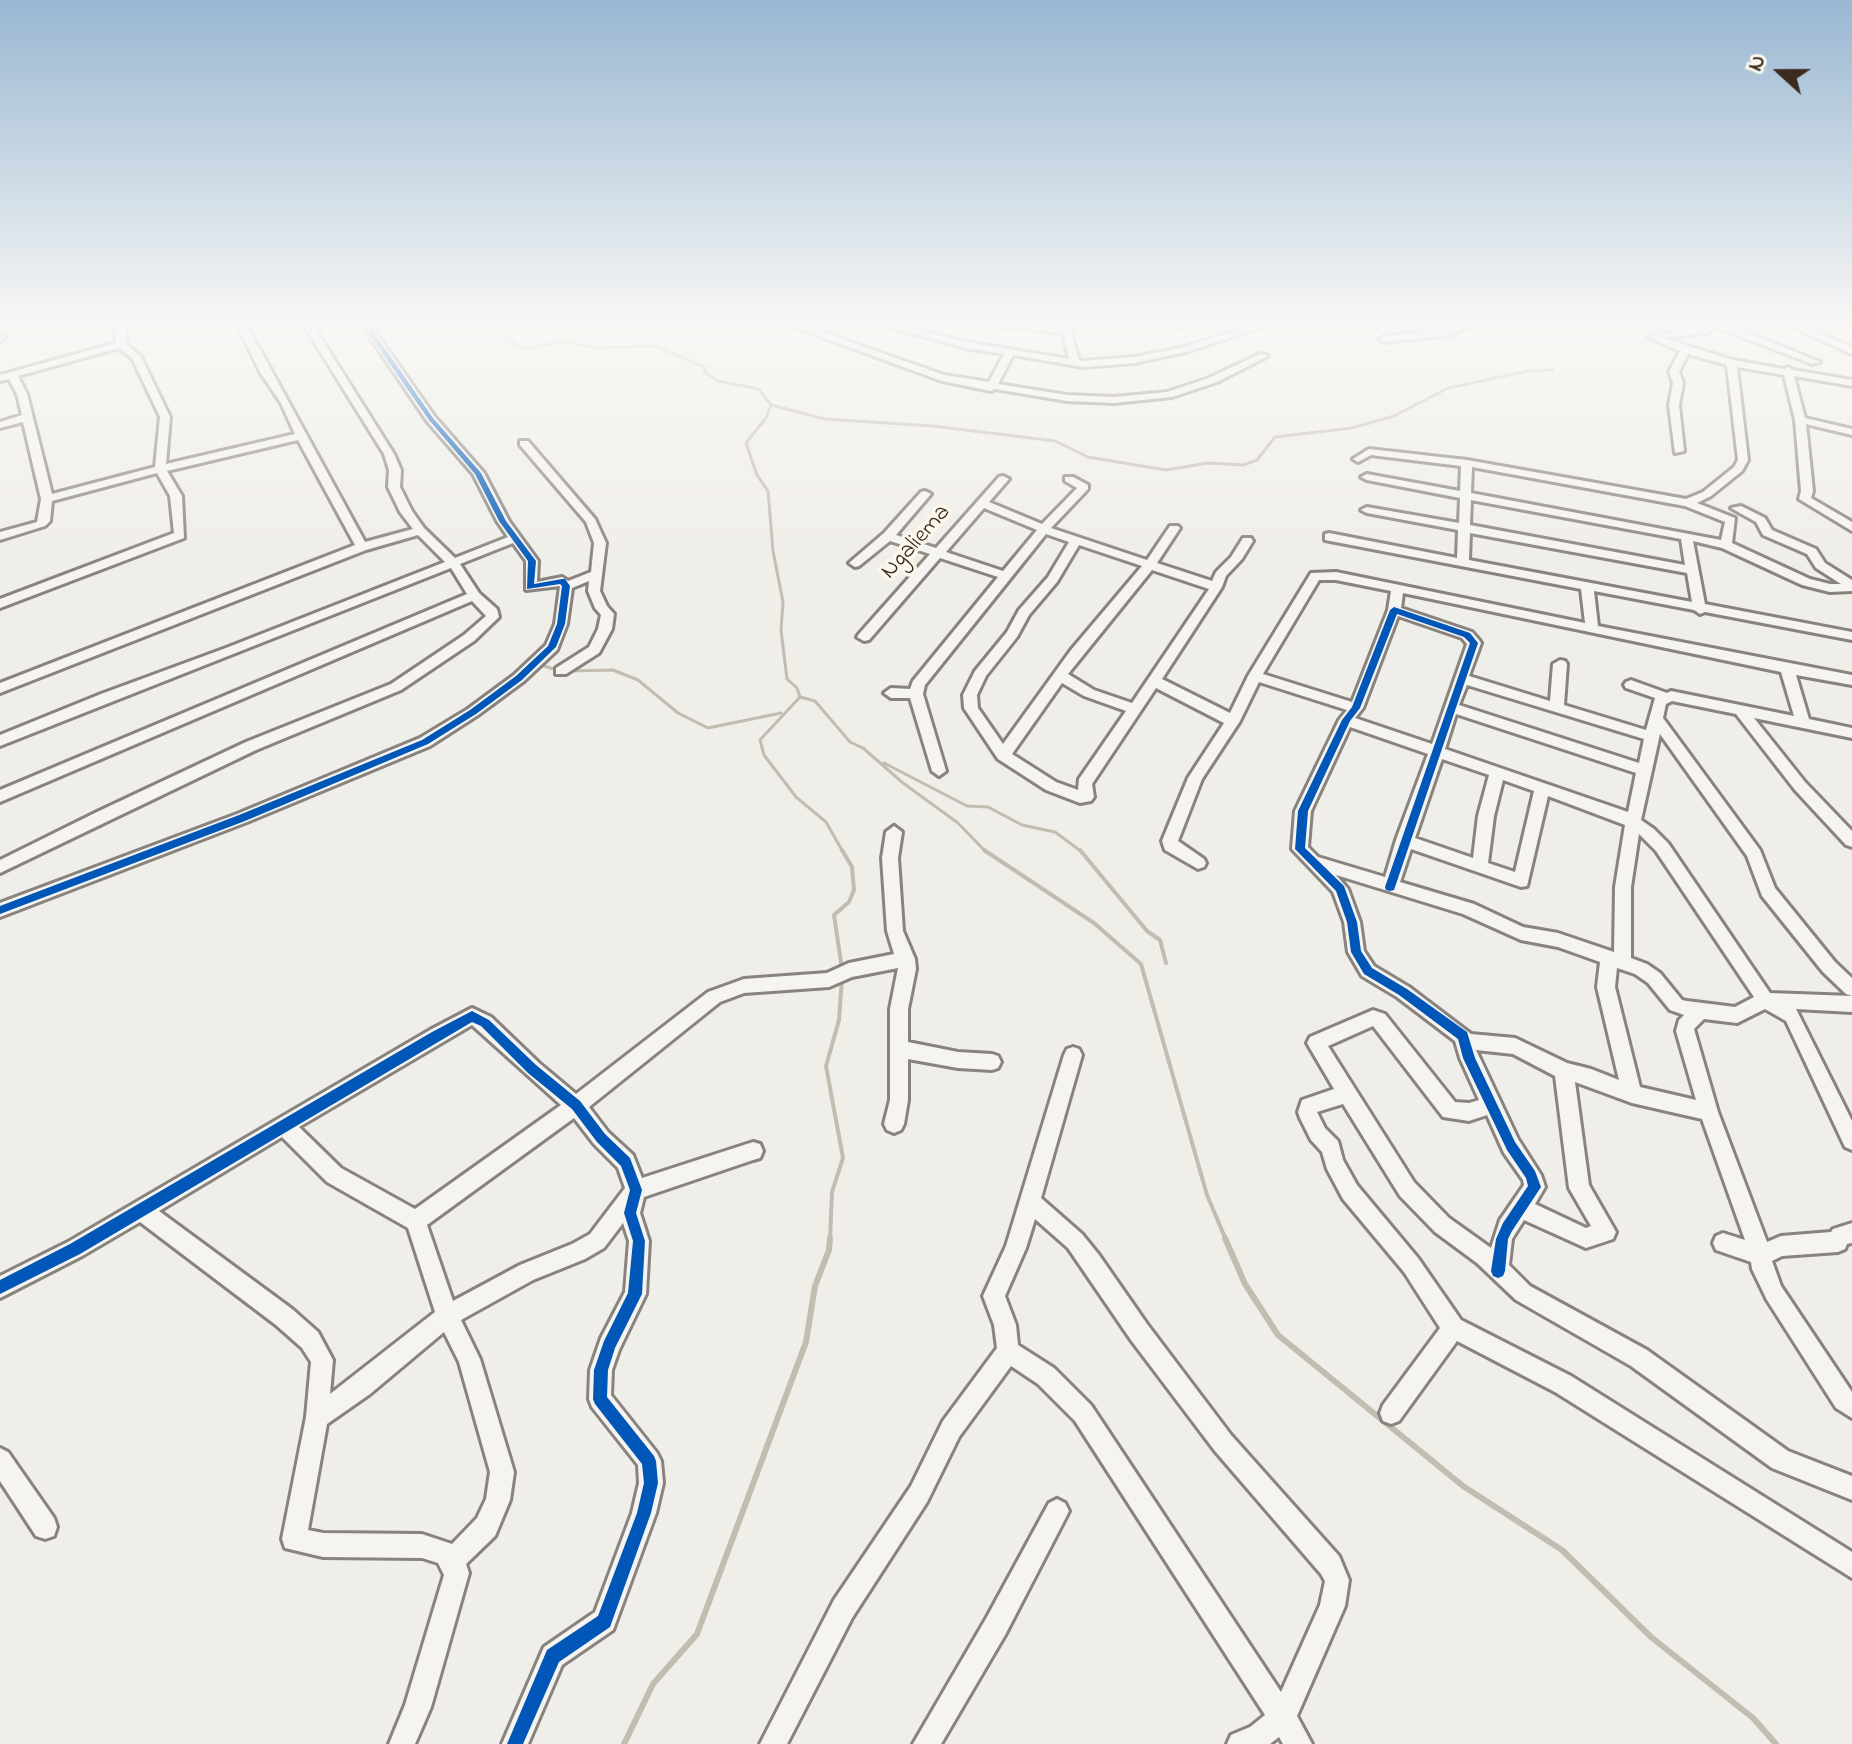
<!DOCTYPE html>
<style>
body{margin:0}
#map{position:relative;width:1852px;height:1744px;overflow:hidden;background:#f0eee8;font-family:"Indie Flower",sans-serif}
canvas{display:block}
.north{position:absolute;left:1740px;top:32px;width:80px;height:80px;-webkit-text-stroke:6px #fbf7ec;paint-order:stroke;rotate:291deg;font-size:22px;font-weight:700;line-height:32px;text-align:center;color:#3b2a1e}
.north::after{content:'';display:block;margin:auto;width:28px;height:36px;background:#3b2a1e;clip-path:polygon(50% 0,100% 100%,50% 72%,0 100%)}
</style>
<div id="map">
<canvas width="1852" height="1744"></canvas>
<div class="north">N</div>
</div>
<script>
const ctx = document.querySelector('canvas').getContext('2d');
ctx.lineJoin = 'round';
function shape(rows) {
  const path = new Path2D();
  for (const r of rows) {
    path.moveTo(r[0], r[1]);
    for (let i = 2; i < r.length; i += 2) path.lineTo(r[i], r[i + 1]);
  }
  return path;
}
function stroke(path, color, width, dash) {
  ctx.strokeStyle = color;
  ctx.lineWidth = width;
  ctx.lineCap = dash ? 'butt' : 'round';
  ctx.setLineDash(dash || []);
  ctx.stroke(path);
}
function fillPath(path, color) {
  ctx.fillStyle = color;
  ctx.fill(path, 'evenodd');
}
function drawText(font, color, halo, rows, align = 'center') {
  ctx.font = font + ' "Indie Flower",sans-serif';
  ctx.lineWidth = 7;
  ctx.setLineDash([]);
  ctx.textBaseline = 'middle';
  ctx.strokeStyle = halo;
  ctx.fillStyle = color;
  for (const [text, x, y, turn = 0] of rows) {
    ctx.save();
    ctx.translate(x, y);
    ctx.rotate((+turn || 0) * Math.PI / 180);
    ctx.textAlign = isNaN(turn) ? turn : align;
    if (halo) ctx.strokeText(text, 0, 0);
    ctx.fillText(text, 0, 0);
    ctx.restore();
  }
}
stroke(shape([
 [494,324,518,347,530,348,562,341,595,348,654,346,704,367,705,373,718,381,759,389,771,405,766,418,746,443,757,475,768,491,773,551,783,602,781,630,787,679,797,688,800,697],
 [771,405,825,419,933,426,1055,441,1088,457,1166,470,1208,463,1243,465,1257,460,1275,437,1352,428,1394,416,1448,388,1528,371,1553,370],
 [538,664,560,671],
 [569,671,613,670,638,680,678,713,708,728,781,713],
 [800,697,815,701,850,742,863,748,903,783,958,823,986,852],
 [800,697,760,740,764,755,796,797,826,822,843,852],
 [884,763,967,806,988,807,1022,825,1055,832,1082,852]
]), '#c2bcb1', 3);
stroke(shape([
 [984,850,1094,923,1141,964,1207,1195,1226,1240],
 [1080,850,1147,931,1160,940,1166,963],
 [842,969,834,915,849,902,854,890,852,867,842,850],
 [830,1240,832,1192,843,1158,826,1066,839,1020,842,978]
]), '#c2bcb1', 4);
stroke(shape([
 [1225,1238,1245,1284,1278,1335,1463,1486,1562,1550,1651,1637,1753,1718,1776,1744],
 [624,1744,653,1684,697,1634,806,1342,815,1286,829,1250,830,1238]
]), '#c2bcb1', 6);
const minor = shape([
 [116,324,126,324,126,344,141,357,170,417,166,464,295,434,281,403,260,372,237,324,246,324,365,542,413,529,400,512,388,487,389,470,384,454,303,324,312,324,394,454,401,470,400,487,412,511,424,528,455,558,508,537,497,521,473,474,427,421,361,324,370,324,435,417,484,473,509,521,538,561,537,582,562,577,568,581,591,572,594,543,586,522,520,445,520,441,528,441,595,519,606,543,600,591,607,606,614,614,612,629,599,653,566,674,556,674,556,668,589,647,598,629,601,615,595,608,588,591,589,581,572,588,567,624,557,650,524,681,478,715,430,746,247,822,0,917,0,903,237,814,420,738,468,709,514,675,546,645,555,624,560,586,526,590,526,561,513,543,460,564,479,593,497,609,499,617,474,641,401,690,256,750,0,873,0,860,97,812,246,742,391,684,464,635,486,616,472,601,0,802,0,790,467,594,451,568,0,746,0,735,101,694,226,648,445,562,418,535,366,550,0,693,0,683,355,545,298,440,167,471,182,496,184,538,0,608,0,599,174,533,170,496,157,473,52,501,50,521,45,526,0,540,0,532,37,522,41,499,23,422,0,428,0,422,22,415,17,394,9,379,0,381,0,375,116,343,116,324],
 [119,348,132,358,160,417,155,467,52,494,27,394,18,376,119,348],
 [786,324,800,324,944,375,989,382,1004,354,966,348,878,324,895,324,966,342,1069,359,1063,333,981,324,1063,327,1063,324,1073,324,1072,337,1079,360,1083,361,1134,357,1181,348,1256,324,1271,324,1186,352,1134,363,1083,367,1013,355,998,384,1067,395,1114,397,1167,392,1209,378,1260,354,1268,356,1217,382,1172,397,1114,403,1067,401,995,389,991,391,942,381,786,324],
 [1173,324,1183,324,1177,328,1173,324],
 [1462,324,1475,324,1451,335,1384,342,1379,339,1384,336,1449,329,1462,324],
 [1711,324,1727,324,1820,362,1812,364,1719,328,1705,333,1663,338,1733,360,1784,369,1788,367,1793,370,1852,380,1852,386,1794,376,1805,418,1852,429,1852,435,1806,424,1813,491,1811,498,1852,522,1852,531,1799,499,1801,491,1795,420,1784,375,1737,367,1748,460,1742,471,1711,496,1697,503,1735,518,1732,543,1810,579,1830,584,1841,584,1816,568,1807,554,1763,535,1756,522,1731,508,1741,506,1765,518,1772,530,1816,549,1825,563,1852,580,1852,591,1830,592,1802,585,1722,548,1693,541,1705,604,1852,632,1852,640,1705,612,1700,614,1694,610,1594,591,1598,626,1852,675,1852,685,1796,675,1809,719,1852,728,1852,738,1754,718,1805,782,1852,831,1852,847,1846,845,1795,790,1736,714,1672,701,1666,704,1663,718,1760,850,1775,888,1835,962,1852,978,1852,1012,1796,1009,1852,1121,1852,1150,1845,1147,1786,1021,1765,1009,1737,1023,1704,1019,1694,1029,1718,1112,1767,1242,1781,1236,1831,1232,1833,1229,1852,1223,1852,1243,1847,1244,1845,1249,1838,1252,1782,1256,1772,1261,1781,1286,1852,1392,1852,1418,1836,1408,1767,1300,1752,1269,1751,1262,1716,1250,1713,1243,1716,1236,1723,1233,1745,1240,1702,1119,1632,1103,1575,1082,1589,1185,1616,1232,1613,1239,1586,1248,1524,1220,1512,1239,1509,1265,1530,1286,1647,1350,1788,1451,1852,1476,1852,1500,1772,1468,1631,1366,1516,1300,1477,1263,1435,1232,1400,1196,1343,1104,1317,1112,1325,1128,1338,1141,1343,1160,1357,1185,1418,1258,1461,1320,1571,1376,1852,1552,1852,1578,1555,1392,1457,1341,1399,1421,1391,1424,1383,1421,1380,1413,1383,1405,1440,1328,1404,1272,1343,1199,1327,1169,1322,1152,1311,1140,1300,1118,1298,1112,1302,1100,1334,1089,1307,1043,1310,1037,1373,1010,1385,1014,1455,1102,1469,1103,1479,1100,1460,1058,1455,1041,1397,997,1362,976,1348,952,1344,922,1333,892,1292,849,1295,811,1339,720,1347,710,1259,682,1240,721,1202,779,1178,841,1204,859,1206,863,1204,867,1198,869,1165,850,1162,841,1188,778,1224,723,1156,688,1092,784,1094,797,1091,801,1080,803,1046,790,998,759,964,708,963,695,975,671,1007,632,1019,610,1048,577,1069,542,1046,534,925,685,923,694,946,771,939,776,932,771,910,698,891,698,884,693,891,688,910,689,913,681,998,577,940,558,869,640,864,641,857,637,859,634,930,554,890,541,859,566,855,567,849,563,884,533,921,492,925,491,931,494,896,535,936,548,999,477,1003,476,1009,479,989,502,1042,524,1077,488,1065,481,1065,477,1073,477,1088,485,1088,489,1051,528,1147,560,1170,526,1178,526,1180,528,1157,563,1212,581,1216,572,1231,557,1243,538,1251,538,1253,541,1242,559,1226,576,1222,587,1162,679,1230,713,1248,676,1311,573,1336,572,1585,623,1581,589,1325,540,1325,534,1329,533,1457,558,1458,530,1367,513,1361,510,1367,507,1459,523,1460,498,1367,480,1361,477,1367,474,1460,491,1461,466,1371,455,1358,462,1353,459,1369,449,1467,460,1686,499,1703,492,1734,467,1738,460,1727,365,1688,354,1679,372,1683,383,1679,405,1684,451,1675,453,1669,405,1673,383,1669,372,1680,351,1648,337,1711,324],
 [1472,467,1685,506,1725,522,1721,540,1471,493,1472,467],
 [1471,500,1681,539,1685,565,1470,525,1471,500],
 [984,508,1037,530,1003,571,946,552,984,508],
 [1470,533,1687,573,1692,602,1469,560,1470,533],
 [1079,545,1142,566,1071,650,1003,744,978,708,977,695,986,676,1017,637,1029,615,1057,582,1079,545],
 [1152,570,1209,589,1132,703,1094,690,1068,674,1152,570],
 [1319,580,1336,580,1391,591,1388,610,1352,702,1263,674,1319,580],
 [1403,593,1781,672,1794,716,1671,691,1667,693,1631,680,1626,682,1624,685,1626,688,1655,698,1646,730,1564,705,1567,664,1565,661,1560,660,1553,664,1550,701,1469,676,1481,643,1479,640,1472,632,1401,608,1403,593],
 [1398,616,1462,638,1467,644,1432,744,1355,718,1363,708,1398,616],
 [1062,683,1084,696,1126,711,1079,779,1078,790,1056,782,1012,754,1062,683],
 [1467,685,1644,739,1639,763,1459,705,1467,685],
 [1456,714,1636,773,1628,812,1445,749,1456,714],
 [1350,727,1428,754,1396,840,1385,877,1318,857,1308,847,1311,811,1350,727],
 [1660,734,1747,856,1762,896,1823,972,1846,994,1852,996,1770,993,1668,843,1654,829,1641,820,1660,734],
 [1442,759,1489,775,1478,816,1473,858,1415,838,1442,759],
 [1503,780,1534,791,1515,872,1488,863,1494,816,1503,780],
 [1548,796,1625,825,1615,887,1614,952,1558,933,1523,927,1474,904,1400,882,1411,849,1521,887,1527,886,1548,796],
 [1639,834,1656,851,1754,997,1735,1007,1687,1001,1682,1000,1660,973,1647,964,1631,958,1631,887,1639,834],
 [1336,875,1463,914,1521,940,1558,947,1600,962,1597,987,1619,1080,1591,1069,1567,1063,1515,1038,1471,1034,1409,987,1374,966,1364,951,1360,922,1348,889,1336,875],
 [1617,968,1635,974,1648,983,1670,1010,1684,1015,1679,1020,1676,1031,1696,1100,1640,1087,1615,987,1617,968],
 [1373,1026,1443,1117,1469,1121,1487,1115,1504,1153,1523,1180,1524,1185,1500,1220,1491,1248,1449,1218,1414,1182,1328,1046,1373,1026],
 [1476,1050,1513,1054,1555,1076,1569,1188,1591,1226,1586,1228,1535,1204,1545,1187,1541,1175,1518,1139,1476,1050],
 [1786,324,1799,324,1852,347,1852,354,1786,324],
 [0,334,5,337,3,340,0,341,0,334],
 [894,826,902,832,898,858,903,931,915,959,916,969,908,1009,908,1042,958,1052,992,1054,998,1056,1001,1062,998,1068,992,1070,958,1068,908,1059,908,1100,904,1124,901,1130,894,1133,887,1130,884,1124,890,1100,890,1009,898,968,852,977,829,987,744,993,720,1002,589,1107,608,1132,633,1155,642,1178,753,1142,760,1144,763,1151,760,1158,753,1160,644,1197,640,1213,649,1241,646,1294,619,1350,612,1370,611,1395,657,1453,661,1461,663,1483,656,1513,613,1630,562,1665,528,1744,502,1744,544,1647,595,1612,632,1513,639,1483,638,1465,592,1407,589,1399,590,1370,601,1338,625,1292,629,1241,623,1223,604,1248,585,1259,533,1280,461,1320,480,1359,514,1472,510,1500,495,1536,466,1564,469,1573,431,1707,415,1744,389,1744,405,1705,444,1575,438,1563,422,1558,323,1557,285,1548,282,1539,306,1417,311,1362,302,1348,276,1325,140,1222,82,1256,0,1298,0,1276,68,1242,430,1030,472,1008,491,1017,539,1063,576,1094,708,992,744,979,827,973,849,963,894,954,887,931,882,858,886,832,894,826],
 [472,1025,561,1105,415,1209,341,1168,299,1127,472,1025],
 [574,1118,594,1144,618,1168,625,1188,590,1234,572,1244,520,1265,453,1301,427,1225,574,1118],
 [282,1137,327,1182,408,1228,435,1312,330,1394,333,1360,318,1332,292,1309,159,1211,282,1137],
 [444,1332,459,1362,490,1472,486,1499,477,1518,452,1544,422,1534,323,1533,308,1530,327,1424,370,1394,444,1332],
 [1073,1047,1079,1049,1082,1055,1041,1198,1082,1234,1099,1255,1147,1324,1231,1435,1339,1556,1349,1580,1345,1606,1297,1716,1312,1744,1283,1744,1279,1737,1270,1744,1227,1744,1231,1735,1250,1727,1265,1715,1075,1421,1038,1384,1011,1366,959,1437,927,1502,852,1618,787,1744,760,1744,834,1600,911,1486,943,1421,997,1348,994,1325,983,1296,1006,1246,1064,1055,1067,1049,1073,1047],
 [1035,1219,1068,1248,1131,1340,1215,1451,1321,1574,1325,1581,1320,1605,1281,1692,1091,1405,1054,1368,1018,1345,1016,1325,1005,1296,1026,1248,1035,1219],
 [0,1448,8,1452,54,1518,57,1527,54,1536,45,1539,36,1536,0,1481,0,1448],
 [1057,1499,1065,1503,1069,1511,1065,1519,1005,1635,941,1744,913,1744,987,1617,1049,1503,1057,1499]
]);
stroke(minor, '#88837e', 6);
fillPath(minor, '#f5f4f0');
fillPath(shape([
 [362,324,368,324,433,418,481,473,506,521,536,561,534,584,562,579,565,579,570,586,565,624,556,647,522,680,476,714,428,744,245,821,0,914,0,906,239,815,422,740,470,710,516,676,548,646,557,624,562,586,560,584,527,589,528,561,499,521,475,474,429,420,362,324],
 [1394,607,1470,633,1478,643,1395,887,1394,890,1390,891,1386,890,1385,887,1470,643,1464,637,1397,614,1360,708,1350,721,1308,811,1305,848,1344,886,1357,922,1361,951,1372,968,1407,989,1467,1032,1475,1058,1515,1142,1535,1171,1541,1187,1512,1231,1508,1239,1505,1271,1503,1276,1498,1278,1493,1276,1491,1271,1496,1239,1503,1223,1528,1186,1526,1178,1507,1150,1463,1058,1458,1039,1399,995,1364,974,1351,952,1347,922,1336,891,1295,849,1298,811,1342,720,1352,707,1390,610,1394,607],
 [472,1011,489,1020,536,1065,580,1101,605,1134,630,1158,642,1190,636,1213,645,1241,642,1294,615,1348,608,1370,607,1397,654,1456,656,1461,658,1483,651,1513,610,1627,559,1662,523,1744,507,1744,547,1650,598,1616,637,1513,644,1483,642,1464,595,1404,593,1399,594,1370,604,1341,628,1293,633,1241,624,1213,630,1190,621,1166,597,1142,572,1109,528,1073,481,1026,472,1022,80,1254,0,1294,0,1280,70,1244,432,1032,472,1011]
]), '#0057b8');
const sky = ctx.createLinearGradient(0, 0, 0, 569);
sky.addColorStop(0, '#99b7d2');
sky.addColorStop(0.57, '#f8f7f5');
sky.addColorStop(1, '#f8f7f500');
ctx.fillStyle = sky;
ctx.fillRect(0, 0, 1852, 569);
drawText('24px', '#3b2a1e', '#fbf7ec', [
 ["Ngaliema",917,543,-48]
]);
</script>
